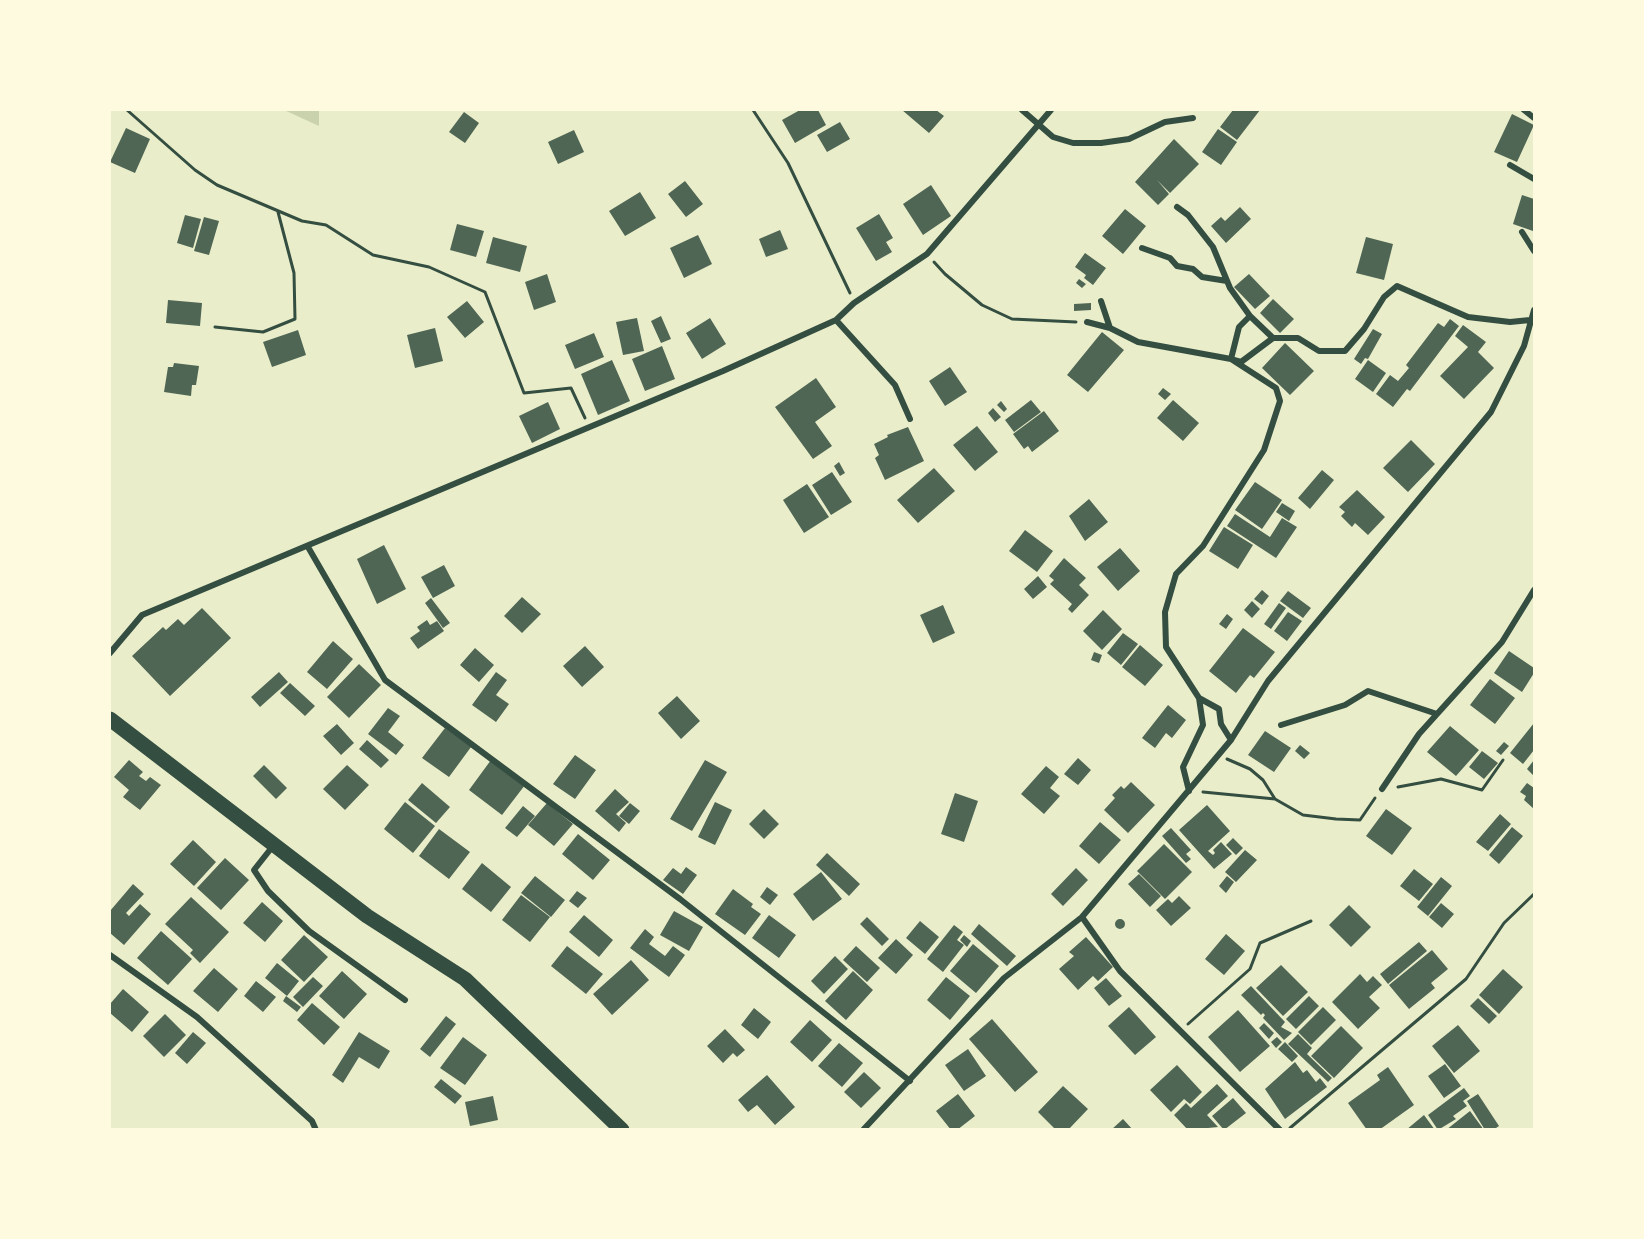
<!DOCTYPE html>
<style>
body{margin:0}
#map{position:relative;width:1644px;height:1239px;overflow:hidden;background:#e9edc9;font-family:"Times New Roman",serif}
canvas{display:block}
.frame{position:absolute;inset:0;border:111px solid #fefae0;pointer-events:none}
</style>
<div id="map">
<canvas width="1644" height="1239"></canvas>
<div class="frame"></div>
</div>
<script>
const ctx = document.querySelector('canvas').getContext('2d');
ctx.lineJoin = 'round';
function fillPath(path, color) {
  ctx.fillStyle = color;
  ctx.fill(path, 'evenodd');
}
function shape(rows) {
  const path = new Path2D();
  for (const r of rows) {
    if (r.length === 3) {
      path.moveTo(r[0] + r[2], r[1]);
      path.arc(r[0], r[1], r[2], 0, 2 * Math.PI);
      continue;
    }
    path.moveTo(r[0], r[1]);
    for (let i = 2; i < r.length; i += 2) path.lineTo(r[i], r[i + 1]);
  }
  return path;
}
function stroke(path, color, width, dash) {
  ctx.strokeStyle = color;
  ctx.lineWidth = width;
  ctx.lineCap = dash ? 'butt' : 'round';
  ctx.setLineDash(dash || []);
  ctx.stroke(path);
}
fillPath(shape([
 [284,110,319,110,319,126]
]), '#cad2ad');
fillPath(shape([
 [800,110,818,110,826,125,795,143,782,120],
 [902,110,936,110,944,116,929,133],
 [1233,110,1260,110,1237,140,1220,127],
 [464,112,479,123,465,143,449,132],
 [1512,114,1534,125,1517,162,1494,152],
 [840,122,850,139,827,152,817,135],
 [126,128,150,139,135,173,110,162],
 [1218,129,1237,142,1221,165,1202,152],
 [574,130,584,152,558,164,548,142],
 [1174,139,1199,164,1170,193,1157,180,1169,194,1158,205,1135,182],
 [685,181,703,204,686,217,668,194],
 [931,185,951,216,923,235,903,204],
 [640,192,656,218,625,236,609,211],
 [1522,195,1534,199,1533,231,1513,224],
 [1240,207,1251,219,1226,243,1211,226,1221,217,1225,221],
 [1125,209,1146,226,1123,254,1102,236],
 [879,214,893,238,886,242,892,252,876,261,856,228],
 [185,215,201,219,193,248,177,243],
 [204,217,219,221,209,255,194,251],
 [457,224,484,231,476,257,450,250],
 [780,230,788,249,766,257,759,239],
 [698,235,712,264,684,278,670,248],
 [493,237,527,246,520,272,486,263],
 [1366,237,1393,244,1384,280,1356,273],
 [1085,253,1106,268,1093,285,1084,278,1086,275,1075,267],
 [547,274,556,302,534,310,525,282],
 [1249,274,1270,296,1255,309,1234,287],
 [1079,279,1086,284,1082,288,1076,283],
 [1273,299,1294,319,1280,333,1260,313],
 [168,300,202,303,200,326,166,323],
 [467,301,484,322,465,338,447,317],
 [1091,303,1091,310,1074,311,1074,304],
 [661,316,671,339,661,343,651,321],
 [637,318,644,351,623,355,616,322],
 [710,318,726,344,702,359,686,333],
 [1450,319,1459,326,1410,391,1407,389,1393,407,1376,394,1390,375,1398,381,1409,368,1406,365,1438,323,1444,327],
 [1463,325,1486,342,1478,352,1494,368,1464,399,1440,376,1468,347,1455,336],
 [435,328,443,361,415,368,407,335],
 [1373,329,1382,334,1368,359,1365,358,1361,364,1354,359],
 [298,330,306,355,272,367,263,342],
 [1102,332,1124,350,1088,392,1067,375],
 [594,333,604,357,575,369,565,345],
 [1285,343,1314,371,1290,395,1262,368],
 [662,346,675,379,645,391,632,359],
 [612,360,630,401,598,415,581,374],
 [1368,360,1386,373,1373,392,1355,379],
 [174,363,199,366,196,385,192,385,191,396,164,392,168,367,173,367],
 [950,367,967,392,945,406,929,381],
 [816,378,836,407,815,422,832,446,813,459,775,407],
 [1163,388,1171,394,1165,400,1158,394],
 [1031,400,1041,412,1014,432,1005,420],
 [1173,400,1199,423,1183,441,1157,418],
 [1001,401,1007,409,1004,412,997,405],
 [548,402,560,429,532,443,519,416],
 [993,408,1001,417,995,422,988,413],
 [1044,411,1059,431,1032,452,1028,446,1024,449,1013,434],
 [977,426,998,452,975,471,953,445],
 [908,427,924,461,885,480,875,458,879,455,874,444,888,437,887,435],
 [1411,440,1435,464,1408,492,1383,468],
 [839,462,845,473,840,476,834,466],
 [934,468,955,491,918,523,897,500],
 [1322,470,1334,480,1310,509,1298,498],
 [832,472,852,502,831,515,812,485],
 [1255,482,1282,500,1262,529,1235,510],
 [807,484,829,517,804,533,783,500],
 [1357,490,1385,517,1368,535,1355,523,1352,527,1341,516,1345,512,1339,507],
 [1089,499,1108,522,1085,541,1069,516],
 [1282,503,1295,511,1289,521,1276,512],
 [1235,514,1270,537,1282,518,1297,527,1276,558,1227,526],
 [1224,527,1253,545,1238,569,1209,551],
 [1025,530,1053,551,1037,572,1009,551],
 [384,545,406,589,377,604,357,559],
 [1120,548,1140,571,1118,591,1097,567],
 [1064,558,1086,578,1079,585,1089,595,1072,613,1068,609,1072,604,1050,584,1054,580,1049,576],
 [444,565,455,586,433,598,421,577],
 [1038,576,1047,587,1033,599,1024,589],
 [1262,590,1269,596,1262,605,1254,599],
 [1288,591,1311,608,1303,618,1280,601],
 [522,597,541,614,522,633,504,616],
 [431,598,450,623,443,628,425,603],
 [1252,601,1260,609,1252,618,1244,610],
 [1279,603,1286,608,1271,629,1264,624],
 [943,605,955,633,933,643,920,615],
 [202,608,231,638,170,696,132,656,163,627,166,630,178,619,184,625],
 [1103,610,1122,629,1102,650,1083,631],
 [1288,612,1302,621,1287,641,1274,631],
 [1227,614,1233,619,1226,629,1219,624],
 [427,620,430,625,437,621,444,631,418,649,410,638,420,631,417,627],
 [1243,628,1275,652,1254,678,1250,675,1236,693,1209,671],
 [1123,633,1138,644,1121,665,1107,653],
 [333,641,353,659,327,689,307,672],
 [1140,645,1163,665,1145,686,1122,667],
 [585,646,604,667,582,687,563,666],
 [475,648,494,665,479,682,460,665],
 [1509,651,1534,668,1534,673,1522,692,1494,673],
 [1094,652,1102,655,1099,663,1091,660],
 [359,664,381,685,349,718,327,697],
 [279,672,288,682,260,707,251,697],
 [496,672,507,680,496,695,509,704,496,722,472,705],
 [1490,679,1515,698,1495,724,1470,705],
 [290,683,315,706,305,716,280,693],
 [677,696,700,721,681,739,658,713],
 [1168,705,1186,720,1172,738,1166,733,1155,748,1142,738],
 [388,708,400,716,388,732,404,745,396,755,368,734],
 [1534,723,1534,750,1523,764,1510,753],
 [337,724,354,743,341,755,323,736],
 [1450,726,1479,750,1456,776,1427,752],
 [445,728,471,747,449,777,422,758],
 [1265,731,1291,748,1274,772,1248,755],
 [367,740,389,760,381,768,359,749],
 [1504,742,1509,746,1501,755,1496,751],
 [1300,745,1310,753,1304,759,1295,751],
 [1482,751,1498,763,1484,779,1469,767],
 [575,755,596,770,575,799,553,784],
 [1078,758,1091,770,1078,785,1064,774],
 [129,760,143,772,139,776,146,781,150,777,161,785,140,810,123,797,129,790,114,777],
 [491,760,525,785,502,815,469,790],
 [705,760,727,772,692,831,670,819],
 [1534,760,1534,776,1527,769],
 [264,765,287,788,276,799,253,776],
 [347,765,369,785,345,810,323,789],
 [1046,766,1059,777,1050,788,1060,796,1044,814,1021,794],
 [1131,782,1155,805,1128,833,1104,810,1115,798,1112,795,1121,786,1124,789],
 [422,783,450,807,436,823,408,800],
 [1527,783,1534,788,1534,809,1524,800,1526,796,1520,792],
 [615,789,629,802,616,814,626,823,619,832,595,811],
 [955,793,978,801,964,842,941,834],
 [405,802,435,826,413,853,384,829],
 [715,802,732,810,715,845,698,837],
 [547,803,573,824,554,846,528,825],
 [630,803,640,811,629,824,619,816],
 [1207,805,1230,831,1208,851,1213,855,1215,853,1213,850,1221,842,1232,854,1214,869,1179,830],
 [523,806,535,816,517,837,505,828],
 [764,809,779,824,764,839,749,824],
 [1386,809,1412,828,1392,855,1366,836],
 [1500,814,1511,824,1488,851,1476,842],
 [1100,822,1121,840,1099,864,1079,846],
 [1512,827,1523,836,1499,864,1489,855],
 [1171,828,1191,850,1186,854,1191,859,1186,863,1162,836],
 [439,829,470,852,449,879,419,856],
 [578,834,610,860,593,880,562,854],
 [1233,838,1243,848,1236,855,1226,845],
 [193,840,216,862,194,886,170,864],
 [1164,844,1192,872,1165,899,1137,871],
 [1245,850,1257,860,1236,882,1225,872],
 [827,853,860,884,849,896,816,865],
 [225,858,249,880,221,910,197,888],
 [482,863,511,887,491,912,462,889],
 [686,867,697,875,683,894,663,880,673,868,681,874],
 [1076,868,1088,880,1063,906,1051,894],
 [1414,869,1433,884,1419,901,1400,886],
 [821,872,842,899,813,921,793,894],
 [1139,874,1161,896,1150,907,1128,884],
 [535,876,565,900,551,917,521,893],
 [1227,876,1234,882,1226,893,1219,886],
 [1441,877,1452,886,1428,916,1417,907],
 [133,884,144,894,126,913,129,916,140,904,151,914,124,945,110,933,110,911],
 [767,887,778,895,770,905,760,897],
 [733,889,753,904,751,907,761,914,745,935,715,914],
 [577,891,587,898,578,908,569,901],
 [521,895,550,917,530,942,502,920],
 [1179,896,1191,908,1171,926,1156,910,1168,899,1172,903],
 [191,897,229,932,200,963,190,953,193,950,165,924],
 [262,902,283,921,265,942,243,923],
 [1441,903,1454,914,1442,928,1429,917],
 [1349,905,1371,927,1351,947,1329,925],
 [674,911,703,927,689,951,660,935],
 [584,915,613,940,599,957,569,932],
 [769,915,796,935,779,958,752,938],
 [867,917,889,939,882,946,860,924],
 [1120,924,5],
 [920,921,939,937,925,954,906,938],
 [979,924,1016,956,1007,966,971,934],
 [954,925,963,932,957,940,964,945,943,972,927,959],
 [645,929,654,937,649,944,665,956,673,946,685,955,669,977,630,948],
 [161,931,192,959,168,985,137,958],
 [1226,934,1245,951,1224,975,1205,959],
 [304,935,328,957,304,982,281,960],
 [964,935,971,941,967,947,960,940],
 [1086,937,1113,967,1098,981,1093,976,1078,990,1059,969,1074,956,1069,952],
 [896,939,913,955,896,974,878,958],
 [1419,942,1427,951,1388,984,1380,974],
 [973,944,999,966,976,993,950,971],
 [567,946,603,974,586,994,551,966],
 [856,946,880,968,867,982,843,960],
 [1432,950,1448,969,1431,983,1435,988,1409,1009,1389,985],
 [835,956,848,969,824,994,811,981],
 [631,960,649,980,612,1015,593,994],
 [277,963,299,981,287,996,265,978],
 [1281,965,1308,992,1283,1016,1256,988],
 [214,968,238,989,218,1012,193,991],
 [1503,969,1523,987,1499,1014,1479,995],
 [342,971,367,994,344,1019,319,996],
 [853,971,873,990,846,1020,825,1001],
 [1360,974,1367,982,1373,976,1382,985,1369,997,1380,1008,1358,1029,1332,1002],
 [313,977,323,986,303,1007,293,997],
 [946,977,970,996,950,1020,927,1000],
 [1106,978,1122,996,1109,1006,1094,988],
 [256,981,276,997,263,1012,244,996],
 [1251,986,1285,1022,1281,1027,1292,1033,1284,1040,1263,1018,1265,1015,1263,1013,1261,1015,1241,995],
 [123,989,149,1012,132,1032,110,1013,110,1004],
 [286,996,301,1007,297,1012,283,1001],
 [1309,996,1319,1006,1296,1029,1286,1019],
 [1478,998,1497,1016,1489,1024,1470,1006],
 [312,1003,340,1027,324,1045,297,1020],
 [1129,1007,1156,1037,1135,1055,1108,1026],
 [1323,1007,1336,1020,1311,1045,1298,1032],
 [754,1008,771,1022,758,1039,741,1025],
 [1238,1010,1270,1046,1240,1072,1208,1037],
 [165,1014,186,1035,164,1057,143,1036],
 [446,1016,456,1024,430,1057,420,1049],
 [992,1019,1038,1072,1015,1092,969,1039],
 [810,1020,832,1040,812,1062,790,1042],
 [1264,1023,1274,1033,1269,1039,1259,1028],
 [1458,1025,1480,1051,1454,1073,1432,1046],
 [1341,1026,1363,1048,1334,1078,1311,1056],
 [725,1029,745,1050,737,1057,733,1053,723,1063,707,1046],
 [193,1032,206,1043,187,1064,175,1053],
 [359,1032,390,1051,379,1069,359,1057,343,1083,332,1075],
 [1298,1034,1312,1048,1307,1054,1332,1078,1328,1082,1288,1044],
 [463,1037,487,1055,465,1085,440,1068],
 [1277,1037,1282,1042,1276,1048,1271,1042],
 [1285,1042,1298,1056,1292,1062,1278,1049],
 [839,1043,863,1063,842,1087,818,1066],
 [968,1049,986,1076,964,1091,945,1065],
 [1295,1062,1303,1073,1307,1070,1316,1082,1320,1078,1327,1087,1285,1119,1265,1089],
 [1445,1064,1461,1086,1444,1098,1428,1076],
 [1177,1065,1202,1092,1190,1104,1184,1099,1171,1112,1150,1090],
 [1388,1067,1414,1105,1379,1130,1367,1130,1348,1103,1380,1080,1377,1075],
 [864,1072,881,1088,861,1108,844,1092],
 [767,1075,795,1107,775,1125,757,1105,748,1112,738,1100],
 [441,1079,462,1096,455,1104,434,1087],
 [1217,1084,1228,1096,1207,1115,1218,1127,1188,1130,1174,1115,1186,1103,1191,1108],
 [1063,1086,1088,1109,1068,1130,1056,1130,1038,1112],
 [1464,1088,1470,1096,1463,1101,1467,1106,1453,1116,1456,1119,1438,1130,1428,1115],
 [958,1094,975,1116,957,1130,951,1130,936,1111],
 [1478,1094,1499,1126,1493,1130,1485,1130,1467,1101],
 [493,1096,498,1120,470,1126,465,1102],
 [1233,1098,1246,1113,1224,1130,1212,1116],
 [1470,1111,1484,1130,1446,1130],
 [1424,1115,1435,1130,1406,1130],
 [1123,1119,1133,1130,1111,1130]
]), '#4f6655');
stroke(shape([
 [127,110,195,170,217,185,302,221,326,225,373,255,429,267,485,292,524,393,571,388,585,418],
 [753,110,788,163,850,293],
 [934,262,945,274,982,305,1012,319,1076,322],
 [215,327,263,332,295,319,294,273,278,212],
 [1227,759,1250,769,1263,780,1275,799],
 [1398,787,1441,779,1482,790,1503,760],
 [1203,792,1275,799,1303,815,1336,819,1360,820,1375,798],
 [1188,1024,1250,969,1260,943,1311,921],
 [1290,1128,1466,979,1504,923,1534,894]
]), '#344e41', 3);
stroke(shape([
 [1022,110,1053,137,1073,143,1101,143,1129,139,1165,122,1193,118],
 [1524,110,1534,118],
 [1510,165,1534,179],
 [1522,232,1534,251],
 [1142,248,1170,258,1177,266,1193,269,1202,277,1227,281],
 [1101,301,1110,328],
 [1250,316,1273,338,1298,338,1319,351,1345,351,1364,329,1384,297,1397,286,1468,317,1510,322,1530,320],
 [836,320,895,385,910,419],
 [1087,322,1110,328,1138,342,1231,359,1239,327,1250,316,1230,288,1213,247,1188,215,1177,207],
 [1231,359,1276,388,1280,401,1264,450,1203,546,1176,574,1165,612,1166,647,1199,698,1219,709,1221,724,1231,740],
 [1234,360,1241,362,1273,338],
 [308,547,385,680,680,899,910,1081],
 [110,653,142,615,723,371,836,320,854,303,927,254,1051,110],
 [1281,725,1345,705,1368,691,1437,714],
 [1382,789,1419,734,1502,642,1534,590],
 [1189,791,1183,767,1203,725,1199,698],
 [273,846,254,870,268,891,309,931,405,1000],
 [1082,917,1120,971,1280,1130],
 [110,955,197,1017,312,1121,316,1130],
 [863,1130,1004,978,1082,917,1231,740,1268,681,1491,412,1524,346,1534,310]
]), '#344e41', 6);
stroke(shape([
 [110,719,367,916,465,979,622,1130]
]), '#344e41', 15);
</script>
